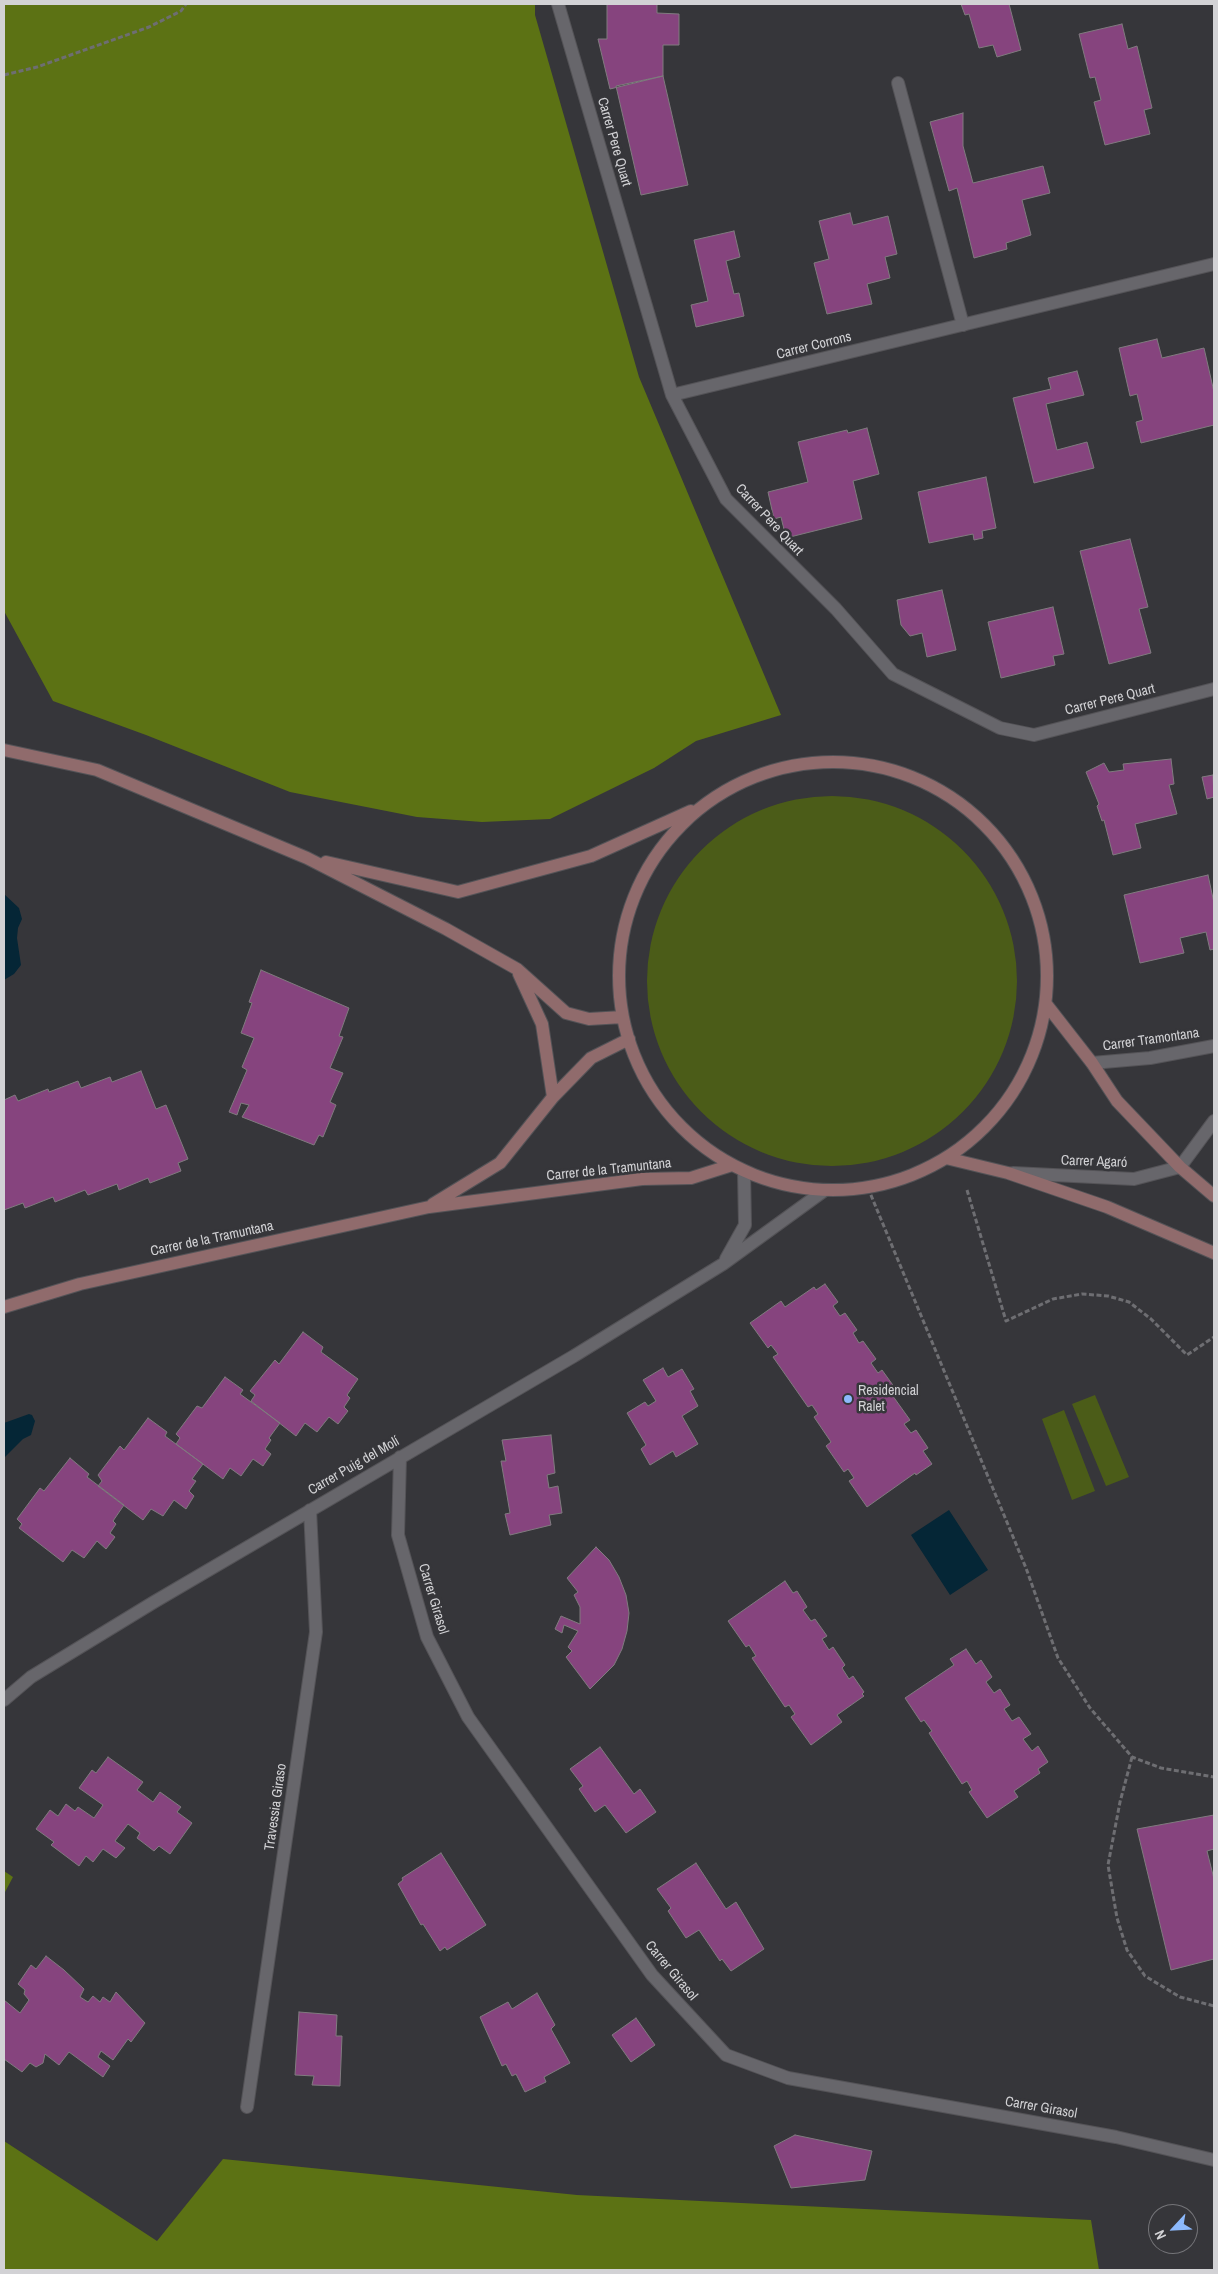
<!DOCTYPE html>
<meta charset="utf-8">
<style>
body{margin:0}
#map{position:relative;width:1218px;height:2274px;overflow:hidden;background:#36363a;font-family:"Archivo Narrow",sans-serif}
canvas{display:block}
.frame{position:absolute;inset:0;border:5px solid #d2d2d5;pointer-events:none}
.north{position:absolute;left:1148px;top:2204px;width:50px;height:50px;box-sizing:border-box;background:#36363a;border:1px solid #747478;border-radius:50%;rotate:245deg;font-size:14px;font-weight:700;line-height:20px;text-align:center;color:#d2d2d5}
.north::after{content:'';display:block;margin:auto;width:18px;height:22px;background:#8cb9fc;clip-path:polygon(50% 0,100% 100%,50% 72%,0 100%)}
</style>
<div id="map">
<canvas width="1218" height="2274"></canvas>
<div class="frame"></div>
<div class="north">N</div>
</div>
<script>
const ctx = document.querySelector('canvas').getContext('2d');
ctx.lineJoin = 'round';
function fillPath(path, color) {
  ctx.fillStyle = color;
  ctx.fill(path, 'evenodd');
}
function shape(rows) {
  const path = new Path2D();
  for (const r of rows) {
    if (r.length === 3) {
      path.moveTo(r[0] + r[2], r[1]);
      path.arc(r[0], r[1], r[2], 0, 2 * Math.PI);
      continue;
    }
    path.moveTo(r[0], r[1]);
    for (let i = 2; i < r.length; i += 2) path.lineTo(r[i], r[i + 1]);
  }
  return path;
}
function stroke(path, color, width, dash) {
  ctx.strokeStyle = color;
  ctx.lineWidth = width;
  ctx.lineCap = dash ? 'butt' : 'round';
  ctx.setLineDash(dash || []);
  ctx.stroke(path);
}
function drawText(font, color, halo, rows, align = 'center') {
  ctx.font = font + ' "Archivo Narrow",sans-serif';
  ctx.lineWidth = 5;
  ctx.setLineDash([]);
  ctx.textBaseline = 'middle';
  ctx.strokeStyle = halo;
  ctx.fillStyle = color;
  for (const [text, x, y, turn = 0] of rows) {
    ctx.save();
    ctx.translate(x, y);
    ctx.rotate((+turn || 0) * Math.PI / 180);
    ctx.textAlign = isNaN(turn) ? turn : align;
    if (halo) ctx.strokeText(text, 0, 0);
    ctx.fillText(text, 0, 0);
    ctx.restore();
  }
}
fillPath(shape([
 [832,981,185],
 [1095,1395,1129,1477,1106,1486,1072,1404],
 [1064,1410,1095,1491,1072,1500,1042,1419]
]), '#4b5c18');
fillPath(shape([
 [4,4,535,4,535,15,639,377,781,715,696,741,654,768,550,819,482,822,417,817,290,792,146,735,53,701,4,611],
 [4,1871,13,1877,4,1894],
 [4,2141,157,2241,223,2159,577,2195,1091,2220,1099,2270,4,2270]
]), '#5c7214');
fillPath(shape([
 [4,894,19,908,22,919,18,928,17,938,21,965,14,974,4,980],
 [29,1414,32,1415,35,1421,31,1435,23,1439,4,1458,4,1423],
 [949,1510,988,1570,950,1595,911,1535]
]), '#052636');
const building = shape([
 [607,4,657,4,657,13,679,14,679,45,663,45,663,76,610,89,598,39,607,39,607,4],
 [961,4,1009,4,1021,50,997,57,993,45,979,48,969,14,965,15,961,4],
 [1122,24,1128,49,1137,46,1152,108,1144,110,1150,134,1105,145,1094,102,1101,100,1095,77,1090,78,1079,34,1122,24],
 [663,76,688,185,641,195,616,86,663,76],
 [963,113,963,146,973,183,1043,166,1050,193,1022,200,1031,235,1006,243,1007,249,974,258,957,188,949,191,930,122,963,113],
 [850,213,853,225,888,216,897,254,885,257,890,278,867,284,872,304,827,314,814,263,829,259,819,221,850,213],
 [734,231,740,257,726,261,734,294,739,293,744,316,696,327,691,305,708,301,694,240,734,231],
 [1157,339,1162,358,1204,348,1214,392,1214,425,1141,443,1136,422,1143,420,1137,394,1130,396,1119,348,1157,339],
 [1077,371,1084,395,1046,404,1057,450,1087,442,1094,468,1034,483,1013,398,1051,389,1048,378,1077,371],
 [867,428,879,474,853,481,862,519,786,538,781,517,774,519,768,492,808,482,798,442,847,430,848,433,867,428],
 [986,477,996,528,982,531,983,538,974,540,973,534,929,543,918,492,986,477],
 [1130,539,1148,607,1139,609,1151,653,1109,664,1080,551,1130,539],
 [942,590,956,650,927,657,922,633,910,636,901,625,897,600,942,590],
 [1053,607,1064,654,1053,656,1055,665,1001,678,988,622,1053,607],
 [1171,759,1174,784,1169,785,1177,814,1135,824,1141,848,1113,855,1104,820,1102,821,1097,806,1099,804,1086,772,1104,763,1109,772,1124,770,1123,764,1171,759],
 [1213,775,1214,797,1207,799,1202,777,1213,775],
 [1208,875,1214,903,1214,949,1210,950,1206,932,1180,938,1184,953,1140,963,1124,895,1208,875],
 [261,970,349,1008,339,1036,343,1037,330,1068,343,1073,330,1102,336,1105,323,1137,319,1135,314,1145,242,1117,249,1105,241,1103,237,1115,229,1112,247,1070,242,1067,254,1038,241,1033,252,1003,249,1002,261,970],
 [141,1071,156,1109,166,1105,188,1159,178,1163,181,1171,150,1183,148,1178,119,1190,117,1184,88,1195,85,1190,55,1202,53,1197,25,1208,23,1203,4,1210,4,1100,15,1095,18,1101,48,1089,49,1092,78,1081,81,1088,110,1077,112,1082,141,1071],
 [825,1284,838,1302,833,1306,840,1316,845,1313,857,1330,853,1333,859,1343,863,1341,876,1359,871,1363,878,1373,882,1370,895,1388,890,1392,910,1420,904,1424,911,1433,916,1430,928,1448,923,1451,932,1464,916,1475,915,1473,867,1507,849,1481,854,1478,848,1469,844,1472,826,1446,831,1442,814,1417,818,1414,812,1405,808,1407,773,1357,778,1354,771,1345,768,1348,750,1323,781,1301,785,1307,814,1287,816,1290,825,1284],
 [303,1332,323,1347,321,1352,358,1379,347,1395,350,1398,344,1407,348,1411,338,1424,329,1417,317,1432,305,1423,296,1436,251,1401,255,1395,250,1391,275,1360,279,1364,303,1332],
 [663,1368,668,1377,682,1369,694,1389,690,1391,698,1406,682,1416,698,1444,676,1457,673,1451,650,1465,641,1449,646,1445,627,1413,645,1402,648,1406,656,1401,643,1380,663,1368],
 [225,1377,243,1390,240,1394,280,1423,269,1438,271,1440,265,1449,271,1454,263,1466,253,1459,241,1476,230,1468,223,1479,176,1444,180,1438,176,1434,197,1406,202,1408,225,1377],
 [148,1418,167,1432,165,1436,203,1464,192,1479,196,1481,189,1491,194,1496,186,1509,174,1500,163,1516,151,1509,143,1520,98,1486,102,1481,98,1475,120,1446,124,1450,148,1418],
 [551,1435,555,1473,547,1475,549,1488,558,1486,562,1513,549,1515,551,1525,510,1535,505,1514,510,1513,501,1461,506,1461,502,1440,551,1435],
 [70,1458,89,1474,87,1477,124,1505,113,1521,116,1524,110,1533,115,1537,106,1549,97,1541,84,1558,72,1550,63,1562,19,1528,22,1524,17,1519,40,1488,44,1491,70,1458],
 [596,1547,609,1560,619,1577,626,1595,629,1613,627,1631,622,1649,614,1665,590,1689,566,1657,572,1651,568,1647,578,1631,564,1625,562,1633,555,1629,561,1616,580,1624,580,1607,574,1595,578,1592,567,1578,596,1547],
 [785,1581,793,1593,797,1591,807,1607,803,1610,811,1621,815,1619,827,1636,822,1639,829,1650,833,1647,845,1665,842,1668,849,1679,853,1676,864,1692,862,1694,864,1696,837,1715,842,1722,811,1745,791,1717,795,1714,789,1705,785,1707,752,1658,756,1656,749,1645,746,1647,728,1621,785,1581],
 [966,1649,976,1664,981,1660,992,1677,986,1682,994,1693,1000,1689,1010,1705,1004,1709,1012,1721,1019,1717,1031,1734,1023,1739,1032,1751,1038,1746,1048,1762,1038,1769,1040,1773,1014,1791,1018,1797,987,1818,969,1792,972,1790,967,1781,962,1784,929,1733,932,1731,924,1720,921,1722,905,1698,954,1665,950,1659,966,1649],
 [600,1747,634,1794,640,1789,656,1812,626,1833,605,1805,595,1812,579,1789,583,1786,570,1769,600,1747],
 [108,1757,143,1782,137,1790,153,1802,160,1792,181,1807,177,1812,192,1823,170,1854,159,1846,154,1851,137,1838,140,1833,128,1824,115,1841,125,1848,116,1858,103,1849,93,1862,86,1856,79,1866,51,1845,54,1842,36,1829,50,1810,58,1816,66,1804,75,1811,78,1807,94,1818,103,1805,79,1788,92,1770,96,1773,108,1757],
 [1214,1815,1214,1849,1207,1851,1214,1879,1214,1959,1171,1970,1137,1829,1214,1815],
 [441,1853,486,1925,447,1950,445,1947,440,1951,423,1924,421,1925,398,1884,403,1880,402,1878,441,1853],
 [696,1863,726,1909,736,1902,764,1949,731,1971,722,1959,720,1961,699,1930,686,1938,668,1911,671,1908,657,1889,696,1863],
 [46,1956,64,1970,84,1989,80,1997,88,2002,93,1996,100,2002,103,1997,110,2002,116,1992,145,2023,131,2042,128,2039,113,2060,101,2051,98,2057,110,2066,103,2077,69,2052,59,2065,45,2054,43,2063,36,2067,30,2063,22,2072,4,2059,4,2000,20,2013,29,2000,24,1994,25,1990,18,1984,31,1965,36,1969,46,1956],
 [537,1993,555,2025,551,2029,570,2063,544,2077,546,2082,525,2092,516,2074,512,2076,506,2064,502,2066,480,2017,508,2002,512,2009,537,1993],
 [299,2012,337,2015,336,2036,342,2036,340,2086,312,2085,314,2076,295,2075,299,2012],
 [636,2018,655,2045,631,2062,612,2035,636,2018],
 [795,2135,872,2151,865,2180,791,2188,774,2146,795,2135]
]);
fillPath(building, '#86447e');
stroke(building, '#807b7f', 1);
const lane = shape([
 [898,83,963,325]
]);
const street = shape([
 [558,4,672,395,726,499,836,609,893,674,1000,728,1034,735,1214,689],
 [672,395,1214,264],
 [1092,1063,1150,1058,1214,1046],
 [1013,1173,1134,1179,1180,1167,1214,1121],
 [726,1259,745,1225,744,1171],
 [400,1457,398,1535,427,1637,468,1717,652,1975,726,2055,788,2078,1116,2137,1214,2160],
 [4,1700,31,1677,154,1602,574,1356,723,1264,825,1190],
 [247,2107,316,1632,310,1510]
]);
const secondary = shape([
 [4,750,97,770,307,858,446,929,517,969,566,1013,589,1019,623,1017],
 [833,976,214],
 [326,862,458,892,591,856,691,811],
 [519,974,542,1024,553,1097],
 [1046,1004,1092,1063,1117,1101,1180,1167,1214,1196],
 [946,1158,1008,1173,1107,1207,1214,1253],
 [433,1204,500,1163,553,1097,591,1058,629,1039],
 [4,1307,80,1284,429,1207,642,1179,691,1178,732,1165]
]);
stroke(lane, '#545357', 14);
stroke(street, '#545357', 14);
stroke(secondary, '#545357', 14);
stroke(shape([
 [4,75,37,67,149,27,181,11,186,4],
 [868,1188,1026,1568,1058,1658,1090,1708,1132,1757,1161,1768,1214,1777],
 [967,1190,1006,1321,1053,1299,1082,1294,1108,1296,1129,1302,1151,1319,1187,1355,1214,1337],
 [1132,1757,1120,1802,1108,1865,1117,1918,1127,1950,1145,1976,1180,1997,1214,2006]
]), '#6e6e72', 3, [5, 2.5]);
stroke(lane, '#67666b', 12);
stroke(street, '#67666b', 12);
stroke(secondary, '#906b6c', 12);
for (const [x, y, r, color] of [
 [848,1399,5,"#8cb9fc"]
]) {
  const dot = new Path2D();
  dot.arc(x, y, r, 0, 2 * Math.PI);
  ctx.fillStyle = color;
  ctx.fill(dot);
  stroke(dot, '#36363a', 2);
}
drawText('14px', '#d2d2d5', '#36363a', [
 ["Carrer Pere Quart",614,142,74],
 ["Carrer Corrons",814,346,-14],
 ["Carrer Pere Quart",769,520,47],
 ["Carrer Pere Quart",1110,700,-14],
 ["Carrer Tramontana",1151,1040,-8],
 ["Carrer Agaró",1094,1162,2],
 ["Carrer de la Tramuntana",609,1170,-6],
 ["Carrer de la Tramuntana",212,1239,-12],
 ["Carrer Puig del Molí",354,1466,-30],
 ["Carrer Girasol",433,1599,73],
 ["Travessia Giraso",276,1807,-82],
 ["Carrer Girasol",671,1971,50],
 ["Carrer Girasol",1041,2108,10]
]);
drawText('14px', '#d2d2d5', '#36363a', [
 ["Residencial",858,1391],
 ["Ralet",858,1407]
], 'left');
</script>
